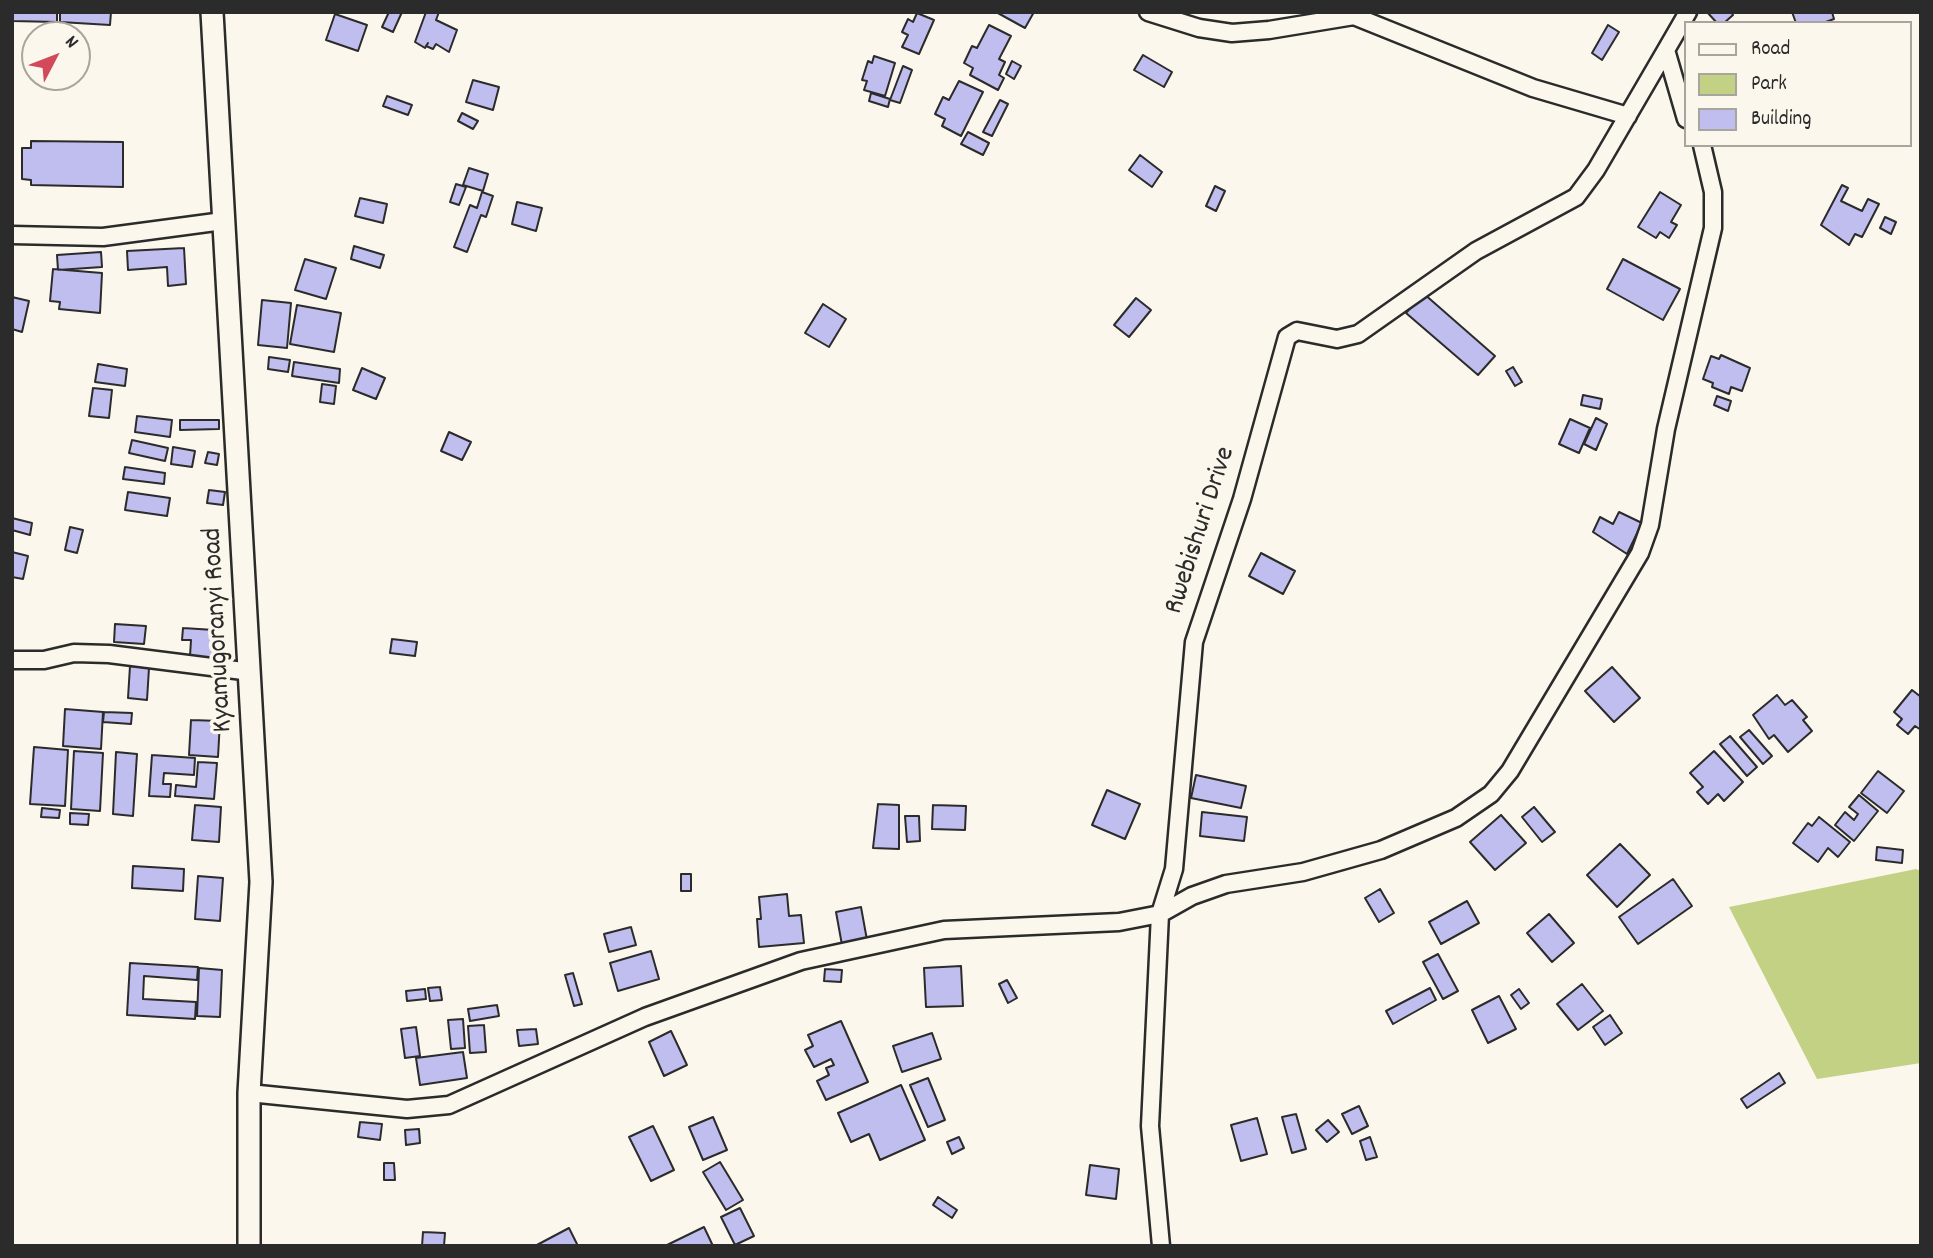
<!DOCTYPE html>
<style>
body{margin:0}
#map{position:relative;width:1933px;height:1258px;overflow:hidden;background:#fbf7ec;font-family:Dekko,sans-serif}
canvas{display:block}
.frame{position:absolute;inset:0;border:14px solid #2b2b2b;pointer-events:none}
.legend{position:absolute;left:1684px;top:21px;width:228px;height:126px;box-sizing:border-box;background:#fbf7ec;border:2px solid #a8a59f;margin:0;padding:9px 12px;list-style:none;font-size:21px;color:#2b2b2b}
.legend li{display:flex;align-items:center;gap:14px;height:35px}
.legend b{width:35px;border:2px solid #a8a59f}
.north{position:absolute;left:21px;top:21px;width:70px;height:70px;box-sizing:border-box;background:#fbf7ec;border:2px solid #a8a59f;border-radius:50%;rotate:48deg;font-size:19px;font-weight:700;line-height:28px;text-align:center;color:#2b2b2b}
.north::after{content:'';display:block;margin:auto;width:24px;height:32px;background:#d1495b;clip-path:polygon(50% 0,100% 100%,50% 72%,0 100%)}
</style>
<div id="map">
<canvas width="1933" height="1258"></canvas>
<div class="frame"></div>
<ul class="legend">
<li><b style="height:9px;background:#fbf7ec"></b>Road</li>
<li><b style="height:19px;background:#c3d184"></b>Park</li>
<li><b style="height:19px;background:#c0bdef"></b>Building</li>
</ul>
<div class="north">N</div>
</div>
<script>
const ctx = document.querySelector('canvas').getContext('2d');
ctx.lineJoin = 'round';
function fillPath(path, color) {
  ctx.fillStyle = color;
  ctx.fill(path, 'evenodd');
}
function shape(rows) {
  const path = new Path2D();
  for (const r of rows) {
    path.moveTo(r[0], r[1]);
    for (let i = 2; i < r.length; i += 2) path.lineTo(r[i], r[i + 1]);
  }
  return path;
}
function stroke(path, color, width, dash) {
  ctx.strokeStyle = color;
  ctx.lineWidth = width;
  ctx.lineCap = dash ? 'butt' : 'round';
  ctx.setLineDash(dash || []);
  ctx.stroke(path);
}
function drawText(font, color, halo, rows, align = 'center') {
  ctx.font = font + ' Dekko,sans-serif';
  ctx.lineWidth = 7;
  ctx.setLineDash([]);
  ctx.textBaseline = 'middle';
  ctx.strokeStyle = halo;
  ctx.fillStyle = color;
  for (const [text, x, y, turn = 0] of rows) {
    ctx.save();
    ctx.translate(x, y);
    ctx.rotate((+turn || 0) * Math.PI / 180);
    ctx.textAlign = isNaN(turn) ? turn : align;
    if (halo) ctx.strokeText(text, 0, 0);
    ctx.fillText(text, 0, 0);
    ctx.restore();
  }
}
fillPath(shape([
 [1916,869,1921,871,1921,1063,1817,1079,1729,907]
]), '#c3d184');
const building = shape([
 [12,12,57,12,57,22,12,21,12,12],
 [60,12,111,12,110,25,60,22,60,12],
 [389,12,402,12,393,32,382,27,389,12],
 [426,12,439,12,436,20,457,30,449,52,436,44,433,49,426,46,428,43,425,48,415,42,426,12],
 [996,12,1034,12,1025,28,996,12],
 [1707,12,1731,12,1733,15,1724,23,1717,23,1707,12],
 [1792,12,1832,12,1834,19,1823,23,1796,23,1792,12],
 [917,13,934,20,919,54,902,47,908,35,902,32,908,19,913,22,917,13],
 [335,14,367,25,358,51,326,40,335,14],
 [989,25,1011,36,999,59,1005,62,999,75,1004,78,998,90,970,75,973,68,964,63,972,46,977,48,989,25],
 [1608,25,1619,32,1602,60,1592,53,1608,25],
 [1143,55,1172,72,1164,87,1134,70,1143,55],
 [874,56,895,63,885,96,864,90,867,81,862,80,868,61,872,63,874,56],
 [1012,61,1021,66,1014,79,1006,74,1012,61],
 [903,66,912,70,900,103,890,100,903,66],
 [473,80,499,87,493,110,466,102,473,80],
 [959,81,983,92,961,136,942,126,945,119,935,114,943,97,949,100,959,81],
 [871,93,890,99,888,107,869,101,871,93],
 [387,96,412,105,408,115,383,106,387,96],
 [1000,100,1008,104,992,136,983,132,1000,100],
 [462,113,478,121,473,129,458,121,462,113],
 [968,132,989,143,983,155,961,144,968,132],
 [31,141,123,142,123,187,31,185,31,180,22,179,22,148,31,148,31,141],
 [1140,155,1162,172,1152,187,1129,170,1140,155],
 [469,168,488,174,483,191,463,185,469,168],
 [456,184,466,187,459,205,450,202,456,184],
 [1842,185,1848,188,1841,201,1862,211,1868,199,1879,204,1862,237,1855,234,1849,245,1821,225,1842,185],
 [1215,186,1225,191,1216,211,1206,206,1215,186],
 [482,192,493,196,486,217,481,215,467,252,454,247,470,205,477,208,482,192],
 [1660,192,1681,205,1671,222,1677,225,1669,238,1660,232,1656,238,1638,227,1660,192],
 [360,198,387,204,383,223,355,216,360,198],
 [517,202,542,208,536,231,512,224,517,202],
 [1885,217,1896,222,1891,234,1880,228,1885,217],
 [354,246,384,255,380,268,351,259,354,246],
 [184,248,186,284,168,286,167,267,128,270,127,251,184,248],
 [101,252,102,267,58,270,57,255,101,252],
 [305,259,336,268,326,299,295,290,305,259],
 [1623,259,1680,289,1663,320,1607,289,1623,259],
 [53,269,102,273,100,313,59,309,60,302,50,301,53,269],
 [1423,293,1495,356,1478,375,1406,313,1423,293],
 [12,297,29,301,22,332,12,329,12,297],
 [1136,298,1151,310,1129,337,1114,325,1136,298],
 [262,300,291,303,287,348,258,345,262,300],
 [823,304,846,319,829,347,805,333,823,304],
 [297,305,341,313,334,352,290,344,297,305],
 [1721,355,1750,368,1742,391,1731,387,1729,394,1712,387,1713,383,1703,379,1711,356,1719,359,1721,355],
 [269,357,290,360,288,372,268,369,269,357],
 [294,362,340,369,339,383,292,376,294,362],
 [98,364,127,369,125,386,95,382,98,364],
 [1513,367,1522,382,1515,386,1506,371,1513,367],
 [362,368,385,378,376,399,353,390,362,368],
 [322,384,336,386,334,404,320,402,322,384],
 [93,388,112,390,109,418,89,416,93,388],
 [1583,395,1602,399,1600,409,1581,405,1583,395],
 [1717,396,1731,401,1728,411,1714,405,1717,396],
 [137,416,172,420,170,437,135,432,137,416],
 [1596,418,1607,424,1596,450,1584,444,1596,418],
 [1570,419,1590,428,1579,453,1559,444,1570,419],
 [180,420,219,420,219,429,180,430,180,420],
 [449,432,471,442,462,460,441,451,449,432],
 [132,440,168,448,165,461,129,453,132,440],
 [173,447,195,451,192,467,171,464,173,447],
 [208,452,219,454,217,465,205,463,208,452],
 [125,467,165,473,164,484,123,479,125,467],
 [209,490,225,492,223,505,207,503,209,490],
 [128,492,170,498,167,516,125,510,128,492],
 [1619,512,1642,523,1627,554,1593,532,1600,517,1613,524,1619,512],
 [12,518,32,523,30,535,12,530,12,518],
 [70,527,83,530,77,553,65,550,70,527],
 [12,552,28,556,23,579,12,577,12,552],
 [1261,553,1295,571,1283,594,1249,576,1261,553],
 [115,624,146,626,144,644,114,642,115,624],
 [183,628,214,630,213,658,190,656,191,640,182,640,183,628],
 [392,639,417,642,415,656,390,653,392,639],
 [130,666,149,668,147,700,128,698,130,666],
 [1612,667,1640,698,1614,722,1585,691,1612,667],
 [1912,690,1921,697,1921,730,1915,726,1908,734,1897,725,1902,719,1894,712,1912,690],
 [1777,695,1785,705,1792,700,1807,717,1803,720,1812,731,1788,752,1774,735,1769,739,1753,715,1777,695],
 [65,709,103,712,101,749,63,746,65,709],
 [104,712,132,713,131,724,103,722,104,712],
 [191,720,220,721,218,757,189,755,191,720],
 [1749,730,1772,756,1763,764,1740,737,1749,730],
 [1730,736,1757,767,1747,776,1720,744,1730,736],
 [34,747,68,750,65,806,30,804,34,747],
 [74,751,103,753,100,811,71,809,74,751],
 [1714,751,1743,782,1724,801,1718,794,1708,804,1697,792,1703,787,1690,773,1714,751],
 [116,752,137,754,133,816,113,814,116,752],
 [152,755,195,758,194,775,164,773,163,784,171,784,170,797,149,796,152,755],
 [198,762,217,763,214,799,175,796,176,785,196,787,198,762],
 [1878,771,1904,791,1887,813,1861,793,1878,771],
 [1196,775,1246,786,1241,808,1191,798,1196,775],
 [1107,790,1140,804,1125,839,1092,825,1107,790],
 [1859,795,1878,811,1854,841,1835,825,1845,812,1854,820,1858,814,1849,807,1859,795],
 [878,804,899,805,899,849,873,848,878,804],
 [195,805,221,807,219,842,192,840,195,805],
 [933,805,966,806,965,830,932,829,933,805],
 [1534,807,1555,832,1542,842,1522,817,1534,807],
 [42,808,60,810,59,818,41,817,42,808],
 [1202,812,1247,817,1244,841,1200,836,1202,812],
 [70,813,89,814,88,825,70,824,70,813],
 [1501,815,1526,843,1495,870,1470,842,1501,815],
 [905,816,919,816,920,841,907,842,905,816],
 [1819,817,1850,842,1838,857,1828,848,1818,862,1793,843,1808,823,1812,826,1819,817],
 [1620,844,1650,875,1617,907,1587,875,1620,844],
 [1877,847,1903,850,1902,863,1876,860,1877,847],
 [133,866,184,869,183,891,132,888,133,866],
 [681,874,691,874,691,891,681,891,681,874],
 [198,876,223,878,220,921,195,919,198,876],
 [1673,879,1692,906,1638,944,1619,917,1673,879],
 [1380,889,1394,913,1379,922,1365,898,1380,889],
 [787,894,789,916,801,915,804,943,759,947,757,919,761,919,759,897,787,894],
 [1467,901,1479,923,1441,944,1429,922,1467,901],
 [861,907,867,940,842,945,836,912,861,907],
 [1549,914,1574,943,1552,962,1527,933,1549,914],
 [631,927,636,945,609,952,604,934,631,927],
 [651,951,659,979,618,991,610,963,651,951],
 [1438,954,1458,991,1443,999,1423,962,1438,954],
 [130,963,198,967,197,980,144,976,143,999,196,1002,195,1019,127,1015,130,963],
 [961,966,963,1006,926,1007,924,968,961,966],
 [199,968,222,970,220,1017,197,1016,199,968],
 [825,969,842,970,841,982,824,981,825,969],
 [573,973,582,1004,574,1006,565,975,573,973],
 [1007,980,1017,998,1008,1003,999,984,1007,980],
 [1582,984,1603,1011,1578,1030,1557,1004,1582,984],
 [440,987,442,1000,430,1001,428,988,440,987],
 [1430,988,1436,1000,1393,1024,1386,1011,1430,988],
 [425,989,426,999,407,1001,406,991,425,989],
 [1519,989,1529,1003,1521,1009,1511,995,1519,989],
 [1499,996,1516,1029,1488,1043,1472,1010,1499,996],
 [497,1005,499,1016,470,1021,468,1009,497,1005],
 [1610,1015,1622,1033,1605,1045,1593,1027,1610,1015],
 [463,1019,465,1048,451,1049,448,1020,463,1019],
 [841,1021,868,1082,826,1100,817,1081,829,1075,826,1068,834,1065,831,1059,814,1067,805,1050,813,1046,808,1035,841,1021],
 [484,1025,486,1052,470,1053,468,1026,484,1025],
 [416,1027,420,1056,405,1058,401,1029,416,1027],
 [536,1029,538,1044,519,1046,517,1030,536,1029],
 [671,1031,687,1065,664,1076,649,1042,671,1031],
 [932,1033,941,1059,902,1072,893,1046,932,1033],
 [463,1052,467,1078,420,1085,416,1058,463,1052],
 [1779,1073,1785,1083,1747,1108,1741,1099,1779,1073],
 [928,1078,945,1120,928,1127,910,1085,928,1078],
 [901,1085,925,1140,880,1160,869,1134,851,1142,838,1113,901,1085],
 [1359,1106,1368,1126,1352,1134,1342,1114,1359,1106],
 [1296,1114,1306,1149,1292,1153,1282,1117,1296,1114],
 [713,1117,727,1150,703,1160,689,1127,713,1117],
 [1257,1118,1267,1154,1241,1161,1231,1125,1257,1118],
 [1328,1120,1339,1132,1327,1142,1316,1130,1328,1120],
 [360,1122,382,1124,380,1140,358,1137,360,1122],
 [653,1126,674,1170,651,1181,629,1137,653,1126],
 [419,1129,420,1143,406,1145,405,1130,419,1129],
 [959,1137,964,1148,952,1154,947,1142,959,1137],
 [1370,1137,1377,1157,1366,1160,1360,1141,1370,1137],
 [720,1162,743,1200,726,1210,703,1172,720,1162],
 [384,1163,394,1163,395,1180,384,1180,384,1163],
 [1090,1165,1119,1169,1116,1199,1086,1195,1090,1165],
 [938,1197,957,1210,952,1218,933,1205,938,1197],
 [740,1208,754,1236,735,1245,721,1217,740,1208],
 [704,1227,713,1246,665,1246,704,1227],
 [569,1228,577,1244,574,1246,535,1246,569,1228],
 [423,1232,445,1233,444,1246,422,1246,423,1232]
]);
fillPath(building, '#c0bdef');
stroke(building, '#2b2b2b', 2);
const minor = shape([
 [1148,12,1199,28,1232,33,1269,30,1354,16,1533,88,1628,116],
 [1686,119,1666,50,1688,12],
 [12,235,103,237,223,221],
 [12,660,44,660,74,653,109,654,251,672],
 [249,1093,407,1109,449,1105,645,1017,801,961,944,930,1119,922,1160,914,1192,896,1226,884,1303,872,1381,850,1456,818,1491,794,1510,771,1640,553,1650,525,1666,429,1713,228,1713,192,1702,145],
 [1161,1246,1150,1126,1160,914,1174,869,1194,642,1242,499,1287,337,1297,331,1337,339,1358,334,1476,251,1576,197,1596,170,1666,50]
]);
const tertiary = shape([
 [212,12,261,882,249,1093,249,1246]
]);
stroke(minor, '#2b2b2b', 21);
stroke(tertiary, '#2b2b2b', 26);
stroke(minor, '#fbf7ec', 16);
stroke(tertiary, '#fbf7ec', 21);
drawText('28px', '#2b2b2b', '#fbf7ec', [
 ["Rwebishuri Drive",1202,531,-72],
 ["Kyamugoranyi Road",220,630,-93]
]);
</script>
